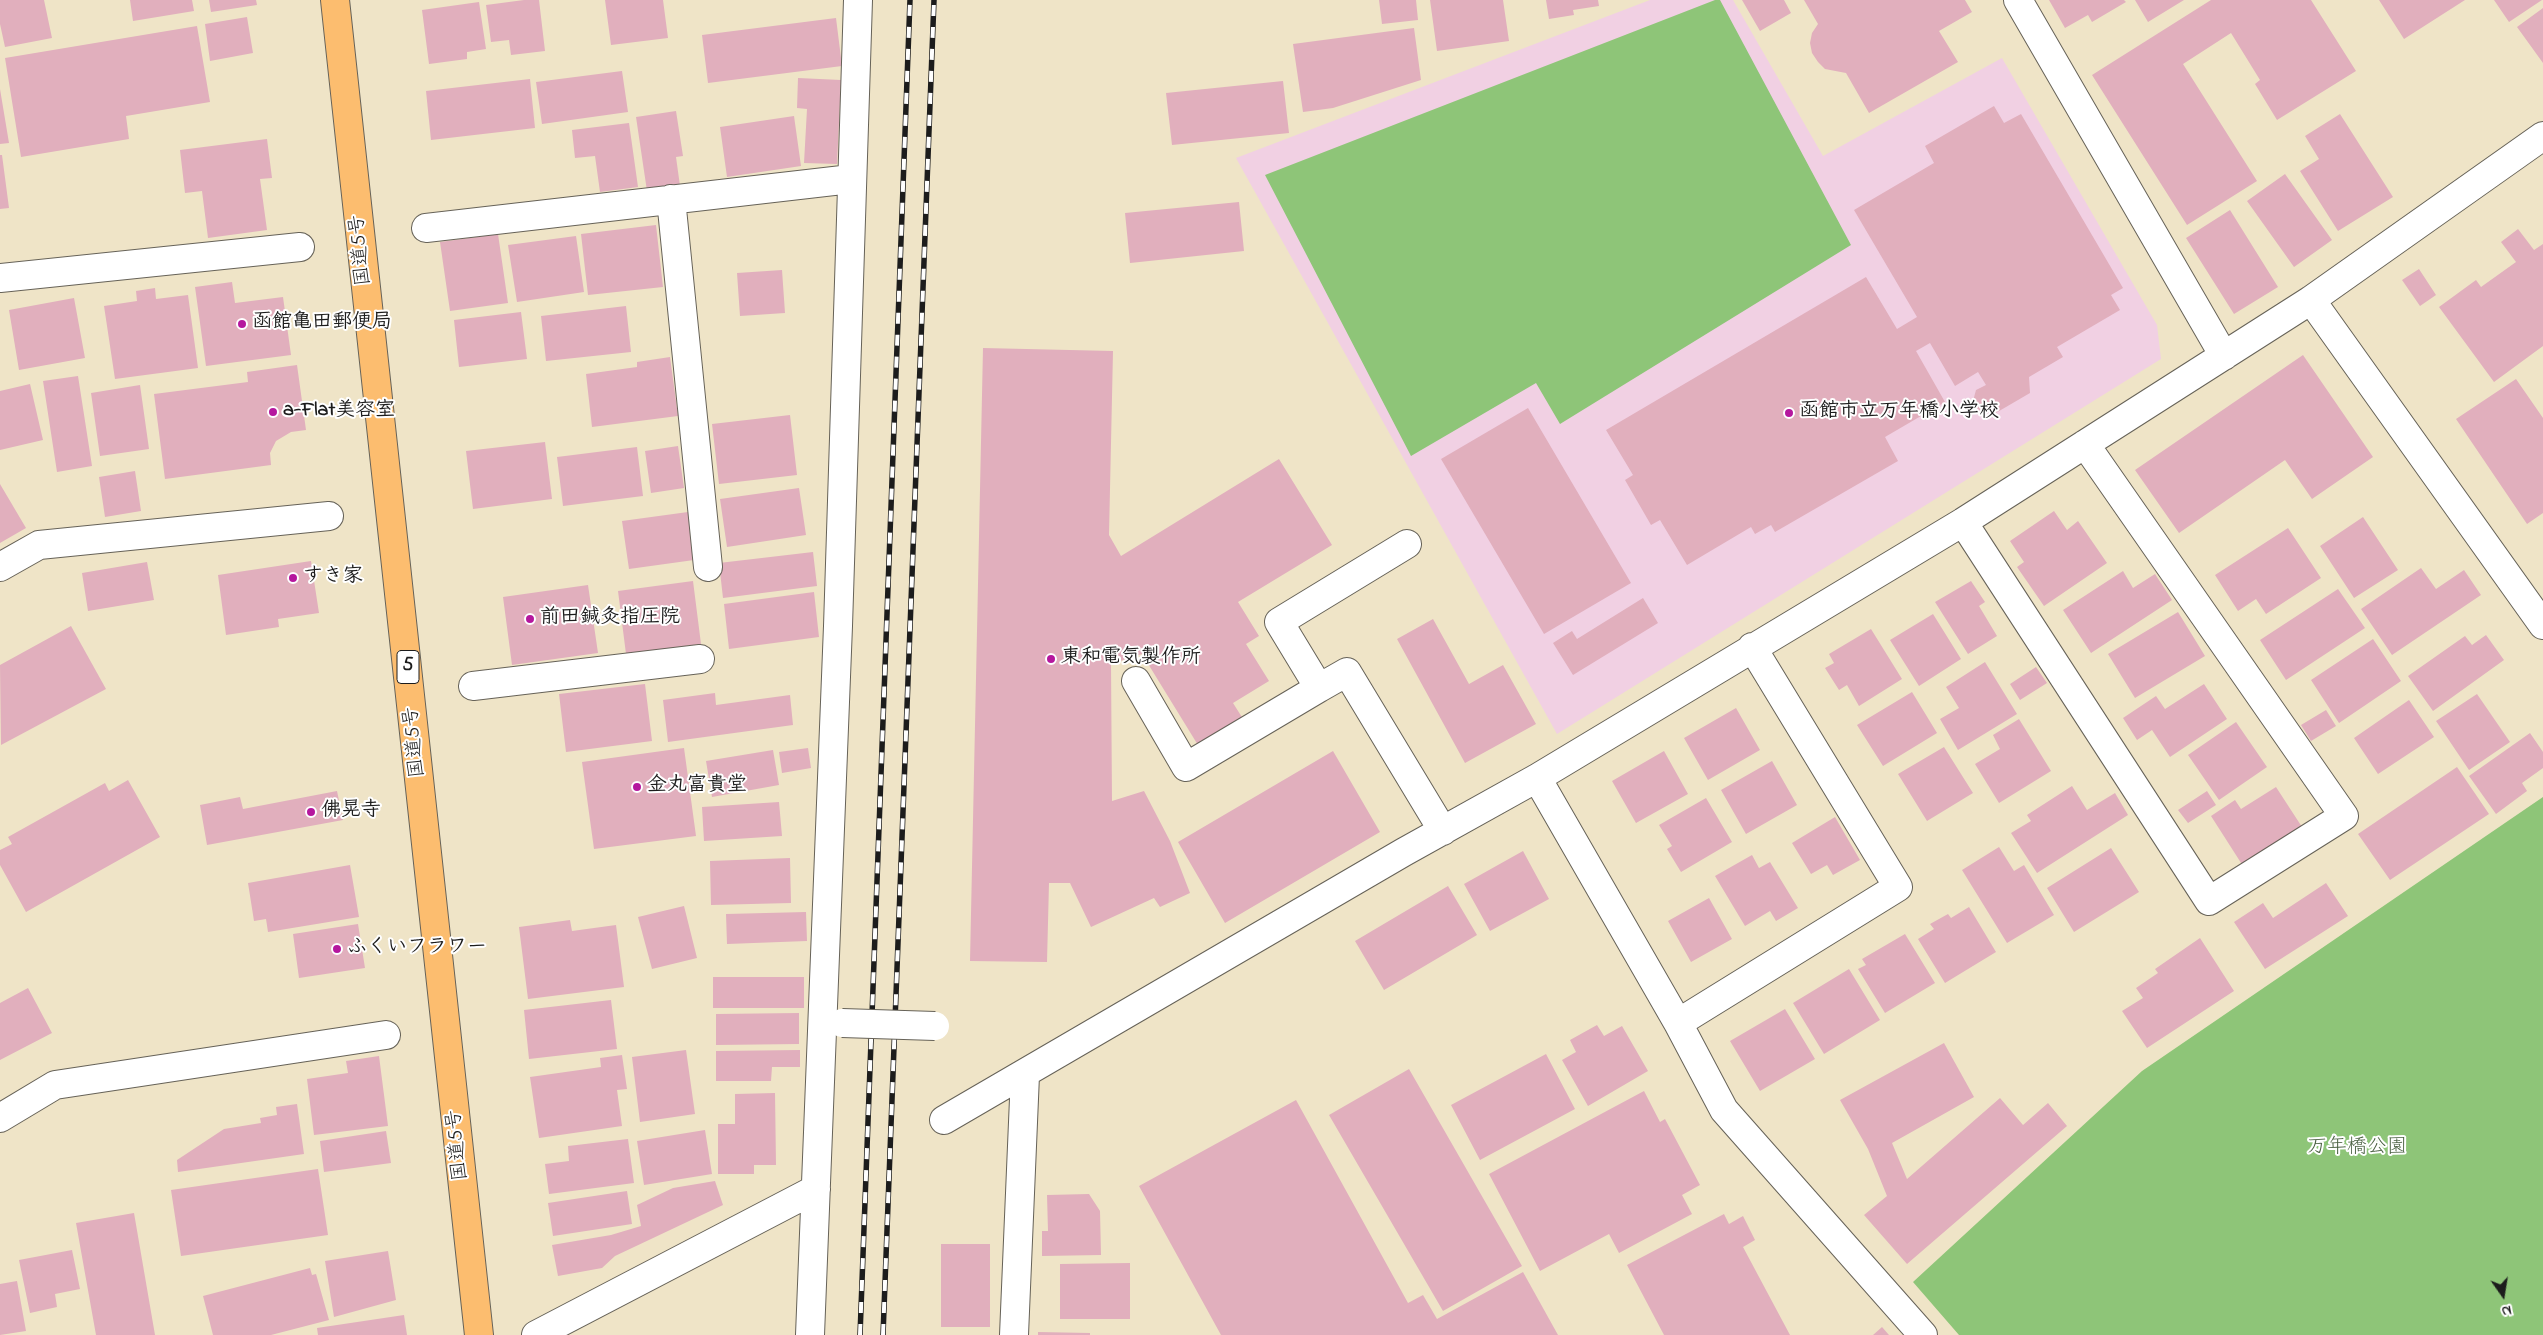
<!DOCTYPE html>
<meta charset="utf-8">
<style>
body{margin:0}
#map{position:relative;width:2543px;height:1335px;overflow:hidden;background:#efe4c7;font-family:"Indie Flower",sans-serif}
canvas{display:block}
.north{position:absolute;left:2478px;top:1270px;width:50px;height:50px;-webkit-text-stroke:4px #fff;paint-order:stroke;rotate:167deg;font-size:14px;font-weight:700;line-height:20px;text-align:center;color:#1c1c1c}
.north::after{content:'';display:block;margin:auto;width:18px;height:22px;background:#1c1c1c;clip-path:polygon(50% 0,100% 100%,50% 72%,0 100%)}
</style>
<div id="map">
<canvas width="2543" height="1335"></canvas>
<div class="north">N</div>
</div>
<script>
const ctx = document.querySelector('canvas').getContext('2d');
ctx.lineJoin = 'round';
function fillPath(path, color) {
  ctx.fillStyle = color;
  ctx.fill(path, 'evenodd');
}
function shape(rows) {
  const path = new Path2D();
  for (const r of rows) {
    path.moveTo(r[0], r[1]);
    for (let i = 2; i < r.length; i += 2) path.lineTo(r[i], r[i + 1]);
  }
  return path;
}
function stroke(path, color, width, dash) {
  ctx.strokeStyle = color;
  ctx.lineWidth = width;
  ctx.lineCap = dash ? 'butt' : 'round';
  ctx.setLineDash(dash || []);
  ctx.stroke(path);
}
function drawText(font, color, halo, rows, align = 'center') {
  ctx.font = font + ' "Indie Flower","Klee One",sans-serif';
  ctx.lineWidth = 4;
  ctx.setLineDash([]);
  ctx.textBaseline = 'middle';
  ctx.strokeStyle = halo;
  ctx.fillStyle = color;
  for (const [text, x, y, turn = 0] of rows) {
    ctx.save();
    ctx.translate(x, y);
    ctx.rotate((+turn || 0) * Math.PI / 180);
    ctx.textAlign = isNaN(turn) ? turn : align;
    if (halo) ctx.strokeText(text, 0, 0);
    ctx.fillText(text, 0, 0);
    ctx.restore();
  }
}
fillPath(shape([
 [1650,0,1733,0,1823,156,2002,58,2157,325,2161,359,1557,734,1236,158]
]), '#f1d0e3');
fillPath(shape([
 [1715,0,1720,0,1851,245,1560,424,1536,383,1411,456,1265,175],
 [2543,797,2543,1335,1959,1335,1913,1282,2142,1071]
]), '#8ec578');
fillPath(shape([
 [0,0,44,0,52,38,5,47,0,24],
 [130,0,192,0,194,11,133,21],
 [209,0,256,0,257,5,211,12],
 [524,0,539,0,545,51,511,55,509,40,491,42,486,5],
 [605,0,663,0,668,38,611,45],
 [1379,0,1416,0,1418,20,1382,24],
 [1430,0,1503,0,1509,41,1437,51],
 [1546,0,1598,0,1599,6,1573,10,1574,15,1549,19],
 [1742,0,1784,0,1791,13,1760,31],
 [1804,0,1965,0,1972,12,1939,31,1958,62,1869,113,1846,73,1825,69,1818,62,1812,53,1810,43,1812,33,1818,24],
 [2049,0,2124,0,2126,2,2092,22,2088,15,2065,28],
 [2135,0,2184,0,2148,22],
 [2211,0,2311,0,2356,71,2277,120,2255,84,2260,80,2231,33,2183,64,2257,181,2187,225,2092,75],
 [2379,0,2465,0,2404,39],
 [2494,0,2542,0,2509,22],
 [479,2,486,49,467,52,467,59,429,64,422,10],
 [2543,8,2543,63,2517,27],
 [247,17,253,53,210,61,205,24],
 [836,18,842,66,708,83,702,35],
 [197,26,210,102,126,116,129,139,21,157,5,58],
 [1414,28,1421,80,1333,108,1303,112,1293,44],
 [622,71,628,112,542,124,536,82],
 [798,78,841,80,837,164,804,163,807,109,797,108],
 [530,79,535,128,431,140,426,91],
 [1283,81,1289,133,1172,145,1166,93],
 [0,89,9,143,0,144],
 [1994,106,2004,123,2021,114,2123,288,2111,295,2120,310,2057,347,2063,357,2029,377,2030,393,1994,414,1979,411,1973,401,1976,390,1986,385,1978,372,1955,386,1930,343,1916,351,1945,402,1885,437,1898,461,1775,532,1771,525,1755,534,1751,527,1687,565,1660,520,1651,525,1625,480,1633,475,1606,430,1866,277,1897,329,1917,317,1854,210,1934,163,1925,146],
 [676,111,683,156,676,157,680,186,647,191,636,117],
 [2340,114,2393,197,2338,231,2300,171,2319,159,2305,136],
 [794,116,801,166,727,177,720,127],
 [629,123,638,187,600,192,595,156,575,158,572,130],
 [267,139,272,178,260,179,267,230,208,238,202,191,185,193,180,150],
 [0,155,2,155,9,208,0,209],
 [2285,174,2332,240,2294,267,2247,201],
 [1239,202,1244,251,1130,263,1125,213],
 [2230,210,2278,287,2234,314,2186,238],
 [656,225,663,287,588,295,581,234],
 [2518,229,2534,250,2543,244,2543,346,2494,382,2439,307,2476,280,2481,287,2516,262,2501,242],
 [498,234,508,303,450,311,440,242],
 [576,236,584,292,517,302,508,245],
 [2419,269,2436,295,2420,306,2402,280],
 [782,270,785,313,740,316,737,273],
 [232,282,235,303,283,297,291,355,206,366,195,287],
 [155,288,156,299,188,295,198,368,115,379,104,306,137,301,136,291],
 [74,298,85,358,19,370,9,310],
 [626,306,631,352,546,361,541,316],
 [521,312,527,359,459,367,454,320],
 [983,348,1113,351,1109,535,1121,556,1279,459,1332,545,1238,602,1259,636,1246,644,1269,681,1233,703,1245,722,1201,750,1142,654,1111,664,1112,801,1144,791,1170,841,1190,893,1160,907,1154,898,1091,927,1070,883,1049,883,1047,962,970,961],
 [2303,355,2373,457,2312,499,2285,460,2179,533,2135,470],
 [670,357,678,416,592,427,586,374,637,367,637,362],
 [297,365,306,430,291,432,276,441,270,453,271,465,165,479,154,394,248,382,247,372],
 [78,376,92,466,57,472,43,381],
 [2516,379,2543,418,2543,513,2527,524,2456,419],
 [30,384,43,440,0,450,0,391],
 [140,385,149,449,100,456,91,393],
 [1528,408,1631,583,1544,634,1441,459],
 [790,415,797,475,719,484,712,424],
 [545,442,552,499,473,509,466,451],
 [678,446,684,488,651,493,645,451],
 [637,447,643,496,563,506,557,457],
 [135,471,141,511,105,517,99,477],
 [0,484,26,528,0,543],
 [799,488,806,535,727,547,720,499],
 [2054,511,2067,530,2078,521,2107,563,2044,606,2017,567,2024,562,2010,541],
 [688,512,694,560,629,569,622,521],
 [2363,517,2398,570,2354,598,2320,546],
 [2288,528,2321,578,2266,614,2256,599,2238,611,2215,575],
 [813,552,817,586,723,598,719,563],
 [311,561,319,613,278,619,279,627,226,635,218,575],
 [147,562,154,600,88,611,82,573],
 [2421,568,2436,589,2464,570,2481,595,2392,655,2361,609],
 [2123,571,2133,588,2155,574,2172,600,2091,653,2063,610],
 [693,581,701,644,626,654,618,591],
 [1971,581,1985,602,1979,606,1997,636,1968,654,1935,602],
 [588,585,598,653,512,665,503,597],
 [2338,589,2365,628,2286,680,2260,640],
 [814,592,819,637,729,649,724,604],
 [1643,598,1658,623,1573,675,1553,643,1572,631,1577,639],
 [2178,612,2205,656,2135,698,2108,654],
 [1933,614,1961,659,1919,686,1890,640],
 [1433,619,1469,684,1503,665,1536,724,1465,763,1397,639],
 [71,626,106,689,1,745,0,665],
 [1871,629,1902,679,1859,706,1847,685,1839,690,1825,668,1834,663,1829,654],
 [2486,635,2504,660,2433,711,2408,676,2465,636,2472,645],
 [2373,639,2401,681,2339,723,2311,680],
 [1985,662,2017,714,1958,750,1940,719,1959,708,1946,687],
 [2036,667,2047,683,2020,700,2010,684],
 [645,684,652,741,566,752,559,694],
 [2204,684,2227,719,2170,757,2152,730,2137,740,2123,718,2156,696,2165,709],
 [1912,692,1937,733,1883,766,1857,725],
 [715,693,716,705,790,695,793,725,668,742,663,700],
 [2477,694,2510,742,2469,770,2436,721],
 [2409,700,2434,737,2378,774,2354,738],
 [1736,708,1760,750,1708,780,1684,738],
 [2326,710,2336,726,2311,741,2301,725],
 [2019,719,2051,771,1999,803,1975,764,2000,749,1993,735],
 [2236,722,2267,767,2219,800,2188,755],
 [2530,733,2543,752,2543,768,2522,783,2527,791,2496,814,2469,776],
 [1944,747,1973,793,1927,821,1898,774],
 [684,748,696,836,594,849,582,762],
 [808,748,811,768,782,773,779,752],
 [773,750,779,785,712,797,706,761],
 [1333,751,1380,832,1225,923,1178,842],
 [1664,751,1688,794,1636,823,1612,781],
 [1772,761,1797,805,1746,834,1721,790],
 [2457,767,2489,814,2390,880,2358,834],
 [128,780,160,837,26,912,0,865,0,850,12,844,8,837,105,783,109,791],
 [2072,786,2087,810,2115,793,2128,815,2037,873,2011,833,2031,821,2027,815],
 [2276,787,2302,827,2243,866,2211,816,2235,800,2241,809],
 [337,791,343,820,207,845,200,805,240,797,243,809],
 [2207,791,2216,805,2188,823,2178,810],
 [1706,798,1732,842,1681,872,1667,849,1672,846,1659,825],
 [779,802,782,836,704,841,702,807],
 [1835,817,1860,860,1833,875,1827,865,1811,874,1792,843],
 [1999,847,2014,871,2024,865,2054,915,2007,943,1962,870],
 [2111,848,2139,892,2074,932,2047,888],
 [1523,851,1549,899,1490,931,1464,884],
 [1752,855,1759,868,1770,862,1798,908,1776,921,1770,911,1745,926,1715,876],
 [790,858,791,903,711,905,710,861],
 [350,865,359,917,268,932,266,919,254,921,248,883],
 [2326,883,2348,916,2265,969,2234,922,2263,903,2273,918],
 [1448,886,1477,935,1384,990,1355,941],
 [1709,898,1732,939,1691,962,1668,921],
 [684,906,697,958,652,969,638,917],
 [1969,907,1996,952,1945,983,1918,939,1934,929,1930,924,1948,914,1951,918],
 [806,912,807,941,727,944,726,914],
 [570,920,572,931,616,925,624,987,528,999,519,927],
 [358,924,365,968,299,978,293,934],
 [1905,934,1935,983,1885,1013,1858,969,1866,965,1862,959],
 [2200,938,2234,991,2147,1048,2122,1011,2143,998,2136,988,2158,973,2155,969],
 [1849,969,1880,1020,1824,1054,1793,1003],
 [713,977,804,977,804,1008,713,1008],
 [28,988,52,1033,0,1060,0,1003],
 [611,1000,617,1049,529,1059,524,1010],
 [1785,1009,1815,1059,1760,1091,1730,1041],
 [799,1013,799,1044,716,1045,716,1014],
 [1597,1025,1604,1036,1622,1026,1648,1071,1588,1106,1562,1060,1576,1052,1570,1040],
 [1944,1043,1974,1097,1892,1143,1907,1179,2000,1098,2023,1125,2048,1103,2067,1126,1907,1264,1864,1215,1887,1196,1868,1149,1840,1100],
 [686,1050,695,1114,640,1122,632,1057],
 [800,1050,800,1067,772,1067,771,1081,716,1081,716,1051],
 [1546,1054,1575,1109,1480,1160,1451,1105],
 [622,1055,627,1089,617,1090,622,1126,539,1138,530,1077,601,1067,600,1058],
 [379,1056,388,1126,314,1135,307,1079,348,1073,346,1061],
 [1409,1069,1522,1266,1443,1311,1329,1115],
 [1644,1091,1660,1122,1665,1119,1700,1185,1682,1195,1692,1214,1619,1253,1609,1234,1540,1271,1489,1174],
 [775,1093,776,1165,754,1165,754,1174,718,1174,718,1124,735,1124,735,1094],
 [1296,1100,1408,1303,1423,1295,1437,1319,1523,1272,1558,1335,1221,1335,1139,1186],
 [297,1104,304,1154,178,1172,177,1160,224,1129,261,1123,260,1118,277,1115,276,1107],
 [705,1130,712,1174,644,1185,637,1141],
 [386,1131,391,1163,324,1172,320,1141],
 [628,1139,634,1183,549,1194,545,1164,569,1161,568,1146],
 [318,1169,328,1235,181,1256,171,1190],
 [715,1181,723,1205,615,1256,602,1268,558,1276,552,1245,611,1235,641,1226,637,1205,673,1188],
 [627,1191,632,1224,553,1236,548,1203],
 [1089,1194,1100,1211,1101,1255,1042,1256,1042,1231,1048,1231,1047,1195],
 [134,1213,155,1335,96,1335,76,1223],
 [1724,1214,1729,1224,1743,1216,1755,1240,1743,1247,1790,1335,1664,1335,1627,1265],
 [941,1244,990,1244,990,1327,941,1327],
 [72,1250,80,1289,55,1294,57,1307,30,1313,19,1260],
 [388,1251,396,1300,334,1317,325,1261],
 [1130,1263,1130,1319,1060,1319,1060,1264],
 [310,1268,312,1275,316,1274,329,1320,271,1335,213,1335,203,1296],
 [17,1281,26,1331,0,1335,0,1284],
 [404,1315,407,1335,318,1335,317,1328],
 [1882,1327,1889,1335,1873,1335],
 [1038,1332,1090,1333,1090,1335,1038,1335]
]), '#e1afbd');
const minor = shape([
 [2018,0,2224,356],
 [671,199,708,567],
 [426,228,851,179],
 [0,278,300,247],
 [2311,300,2543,625],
 [1963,522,2209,901,2344,816,2085,444],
 [1407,544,1279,622,1319,688,1347,672,1443,831],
 [0,567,39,545,329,516],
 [1136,681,1186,767,1319,688],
 [473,686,700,659],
 [1537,778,1678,1023,1724,1110,1923,1335],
 [1678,1023,1898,887,1752,647],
 [0,1118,55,1085,386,1035],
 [944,1120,1404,852,1537,778,1963,522,2311,300,2543,136],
 [536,1335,816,1189],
 [810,1335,838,626,858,0],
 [1014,1335,1025,1075]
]);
const highway = shape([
 [335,0,479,1335]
]);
stroke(minor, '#666258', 30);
stroke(highway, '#666258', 30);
stroke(minor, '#fff', 28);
stroke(highway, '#fcbd6f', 28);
const rail = shape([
 [860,1335,910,0],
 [883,1335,934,0]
]);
stroke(rail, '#1c1c1c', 5.5);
stroke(rail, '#fff', 4, [11]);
const minorBridge = shape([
 [842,1023,935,1026]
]);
stroke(minorBridge, '#666258', 30, []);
stroke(minorBridge, '#fff', 28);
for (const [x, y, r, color] of [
 [242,324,5,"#b5179e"],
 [273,412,5,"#b5179e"],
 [1789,413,5,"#b5179e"],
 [293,578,5,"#b5179e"],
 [530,619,5,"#b5179e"],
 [1051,659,5,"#b5179e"],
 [637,787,5,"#b5179e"],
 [311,812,5,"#b5179e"],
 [337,949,5,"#b5179e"]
]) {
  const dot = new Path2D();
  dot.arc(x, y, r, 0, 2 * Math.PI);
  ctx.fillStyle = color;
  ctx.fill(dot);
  stroke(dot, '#fff', 2);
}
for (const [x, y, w] of [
 [408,667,22]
]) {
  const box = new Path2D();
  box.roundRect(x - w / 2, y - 16.5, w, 33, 4);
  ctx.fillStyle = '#fff';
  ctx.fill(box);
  stroke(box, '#1c1c1c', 1);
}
drawText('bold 19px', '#1c1c1c', null, [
 ["5",408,667]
]);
drawText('20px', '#1c1c1c', '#fff', [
 ["国道5号",362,250,-96],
 ["国道5号",416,742,-96],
 ["国道5号",459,1145,-96]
]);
drawText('bold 20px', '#1c1c1c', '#fff', [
 ["函館亀田郵便局",252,324],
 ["a-Flat美容室",283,412],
 ["函館市立万年橋小学校",1799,413],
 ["すき家",303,578],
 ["前田鍼灸指圧院",540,619],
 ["東和電気製作所",1061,659],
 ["金丸富貴堂",647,787],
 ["佛晃寺",321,812],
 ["ふくいフラワー",347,949]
], 'left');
drawText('20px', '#4a6041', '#fff', [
 ["万年橋公園",2357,1149]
]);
</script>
